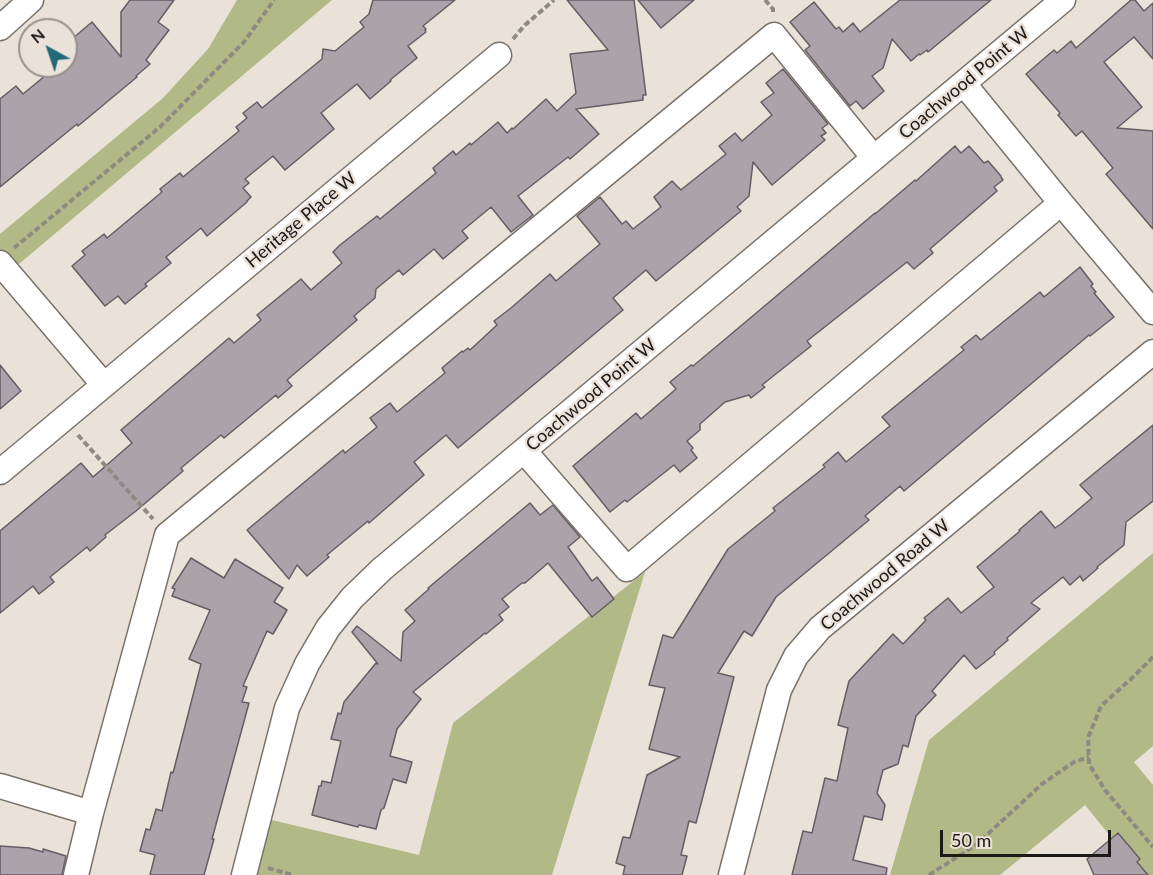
<!DOCTYPE html>
<style>
body{margin:0}
#map{position:relative;width:1153px;height:875px;overflow:hidden;background:#eae1d8;font-family:Lato,sans-serif}
canvas{display:block}
.north{position:absolute;left:18px;top:18px;width:60px;height:60px;box-sizing:border-box;background:#eae1d8;border:2px solid #98918a;border-radius:50%;rotate:320deg;font-size:16px;font-weight:700;line-height:24px;text-align:center;color:#1c1916}
.north::after{content:'';display:block;margin:auto;width:21px;height:27px;background:#236979;clip-path:polygon(50% 0,100% 100%,50% 72%,0 100%)}
.scale{position:absolute;left:940px;top:830px;width:171px;height:27px;box-sizing:border-box;border:3px solid #1c1916;border-top:0;padding-left:8px;font-size:18px;line-height:21px;white-space:nowrap;color:#1c1916;-webkit-text-stroke:4px #eae1d8;paint-order:stroke}
</style>
<div id="map">
<canvas width="1153" height="875"></canvas>
<div class="north">N</div>
<div class="scale">50 m</div>
</div>
<script>
const ctx = document.querySelector('canvas').getContext('2d');
ctx.lineJoin = 'round';
function fillPath(path, color) {
  ctx.fillStyle = color;
  ctx.fill(path, 'evenodd');
}
function shape(rows) {
  const path = new Path2D();
  for (const r of rows) {
    path.moveTo(r[0], r[1]);
    for (let i = 2; i < r.length; i += 2) path.lineTo(r[i], r[i + 1]);
  }
  return path;
}
function stroke(path, color, width, dash) {
  ctx.strokeStyle = color;
  ctx.lineWidth = width;
  ctx.lineCap = dash ? 'butt' : 'round';
  ctx.setLineDash(dash || []);
  ctx.stroke(path);
}
function drawText(font, color, halo, rows, align = 'center') {
  ctx.font = font + ' Lato,sans-serif';
  ctx.lineWidth = 5;
  ctx.setLineDash([]);
  ctx.textBaseline = 'middle';
  ctx.strokeStyle = halo;
  ctx.fillStyle = color;
  for (const [text, x, y, turn = 0] of rows) {
    ctx.save();
    ctx.translate(x, y);
    ctx.rotate((+turn || 0) * Math.PI / 180);
    ctx.textAlign = isNaN(turn) ? turn : align;
    if (halo) ctx.strokeText(text, 0, 0);
    ctx.fillText(text, 0, 0);
    ctx.restore();
  }
}
fillPath(shape([
 [237,0,332,0,0,280,0,234,163,98,208,49],
 [1153,553,1153,746,1134,762,1153,785,1153,875,1142,875,1085,805,1000,875,890,875,929,740],
 [645,572,552,875,244,875,259,817,419,855,453,723]
]), '#b1ba86');
const building = shape([
 [130,0,174,0,158,22,169,30,146,60,150,64,136,76,137,77,78,126,77,124,0,187,0,99,16,86,23,94,57,66,66,66,66,44,92,22,121,57,121,12,130,0],
 [373,0,455,0,423,26,426,29,425,30,426,32,408,46,417,58,390,80,391,81,370,99,357,84,321,113,334,129,285,170,273,156,245,179,249,183,243,188,251,197,247,201,247,202,207,236,201,228,166,257,171,263,145,284,147,286,125,304,118,296,105,306,72,266,85,255,82,251,104,234,107,238,162,192,160,189,180,173,183,177,239,131,236,127,247,118,243,113,257,102,262,108,322,59,323,49,335,51,364,27,360,22,369,14,373,0],
 [567,0,634,0,646,95,643,95,643,100,576,109,599,134,570,159,568,157,518,196,533,215,511,232,491,207,462,231,468,238,443,259,434,249,403,275,399,270,376,289,375,298,354,316,357,320,287,380,292,386,278,398,276,395,224,438,221,435,181,468,183,471,136,511,105,535,106,537,90,551,87,547,50,577,54,582,39,594,33,586,0,613,0,531,81,463,93,477,132,443,121,430,229,338,234,343,261,320,257,315,301,279,311,290,342,263,333,252,340,245,377,216,380,219,436,173,433,168,453,151,456,155,470,143,471,145,498,122,507,133,512,128,513,129,546,99,557,111,576,93,570,54,608,50,567,0],
 [638,0,694,0,661,28,638,0],
 [900,0,991,0,928,52,927,50,920,55,919,54,911,61,892,39,883,68,872,76,884,91,863,109,856,101,850,106,805,50,810,46,790,22,814,2,836,29,839,27,843,32,853,23,860,32,900,0],
 [1131,0,1135,0,1144,11,1153,3,1153,59,1134,37,1104,62,1142,107,1117,128,1153,131,1153,229,1106,174,1113,168,1082,131,1076,136,1058,115,1060,113,1026,74,1054,50,1057,53,1071,41,1076,48,1131,0],
 [783,69,828,124,822,128,826,133,821,136,825,140,772,185,753,162,749,196,737,207,741,211,656,281,646,270,613,298,623,310,458,448,446,435,414,462,424,475,369,523,368,521,327,555,329,557,307,576,297,565,289,579,247,530,343,450,345,453,377,427,370,418,390,403,397,412,445,373,442,368,462,351,463,352,468,348,470,350,497,325,494,321,511,308,550,274,556,281,600,244,577,216,600,197,622,224,626,221,633,229,661,207,654,197,672,181,681,190,682,189,726,154,719,146,735,133,742,141,772,115,761,102,774,93,766,83,783,69],
 [955,146,961,153,969,146,984,163,988,161,1001,176,1001,177,1003,180,994,187,997,191,930,249,933,253,914,269,907,262,807,341,811,346,762,385,765,387,751,398,749,395,725,402,700,424,700,430,687,441,693,448,691,450,697,458,680,472,674,465,627,502,625,500,610,512,573,466,636,413,641,419,676,389,670,382,691,365,693,366,717,346,875,213,875,214,915,180,916,181,955,146],
 [1080,267,1093,284,1091,286,1096,292,1094,293,1114,317,1090,336,1089,335,904,491,900,486,865,516,869,520,776,597,752,636,744,631,718,673,734,677,696,823,689,821,681,855,687,856,682,875,623,875,625,866,616,863,623,837,630,838,647,775,680,757,649,749,665,688,649,685,663,635,673,638,728,549,775,511,773,508,825,467,823,465,838,452,846,462,890,426,882,417,964,350,961,347,976,335,981,340,1040,292,1044,297,1080,267],
 [0,365,21,391,0,409,0,365],
 [1153,425,1153,501,1126,522,1124,545,1097,567,1098,568,1083,581,1080,576,1070,585,1063,577,1031,603,1040,609,1007,638,1008,640,994,652,995,654,976,669,964,655,932,691,936,695,916,716,908,747,903,745,898,764,883,770,877,793,885,805,882,820,864,816,853,860,887,868,886,875,792,875,803,831,812,833,825,778,837,781,848,728,838,725,849,681,893,634,903,644,926,620,924,618,948,598,961,613,994,587,977,567,1020,531,1019,530,1041,511,1055,528,1061,524,1092,498,1080,485,1153,425],
 [530,503,540,515,553,505,580,537,568,547,592,581,597,577,614,599,592,617,548,563,525,583,522,583,502,599,509,607,499,615,503,620,486,634,485,633,413,692,421,699,397,729,390,756,412,762,406,783,393,779,384,808,381,810,376,829,359,825,358,827,312,815,319,786,321,786,322,781,331,783,341,741,331,739,338,713,341,714,344,702,376,663,378,664,352,632,357,626,401,661,403,632,415,621,405,610,429,589,428,588,530,503],
 [191,558,224,578,235,559,283,588,274,602,287,610,273,634,267,631,243,686,247,687,242,702,249,703,212,839,214,839,204,875,150,875,155,855,140,851,146,829,150,830,156,809,162,811,171,772,173,773,201,664,189,659,210,610,172,596,175,589,172,588,191,558],
 [1118,833,1140,859,1137,862,1148,875,1094,875,1087,859,1118,833],
 [0,846,29,848,43,852,43,849,66,856,62,875,0,875,0,846]
]);
fillPath(building, '#aba2aa');
stroke(building, '#665e65', 1.5);
const minor = shape([
 [0,28,31,0],
 [964,84,1061,203,1153,312],
 [0,263,104,385],
 [524,451,627,569,1061,203],
 [0,472,499,55],
 [0,786,91,813],
 [76,875,91,813,167,535,774,35,874,158],
 [244,875,287,708,307,664,328,628,352,598,382,569,1063,0],
 [731,875,779,690,796,656,820,628,1153,352]
]);
stroke(minor, '#7a726a', 27);
stroke(shape([
 [765,0,773,9,773,13],
 [513,39,525,25,554,0],
 [14,248,160,127,244,42,274,0],
 [78,435,153,519],
 [1153,657,1133,677,1101,706,1088,738,1089,764,1105,790,1153,847],
 [268,868,292,875],
 [929,875,976,845,1042,784,1074,762,1089,757]
]), '#8f8982', 4, [6, 3]);
stroke(minor, '#fff', 24);
drawText('18px', '#1c1916', '#eae1d8', [
 ["Coachwood Point W",964,83,-40],
 ["Heritage Place W",301,220,-40],
 ["Coachwood Point W",591,395,-40],
 ["Coachwood Road W",885,575,-40]
]);
</script>
